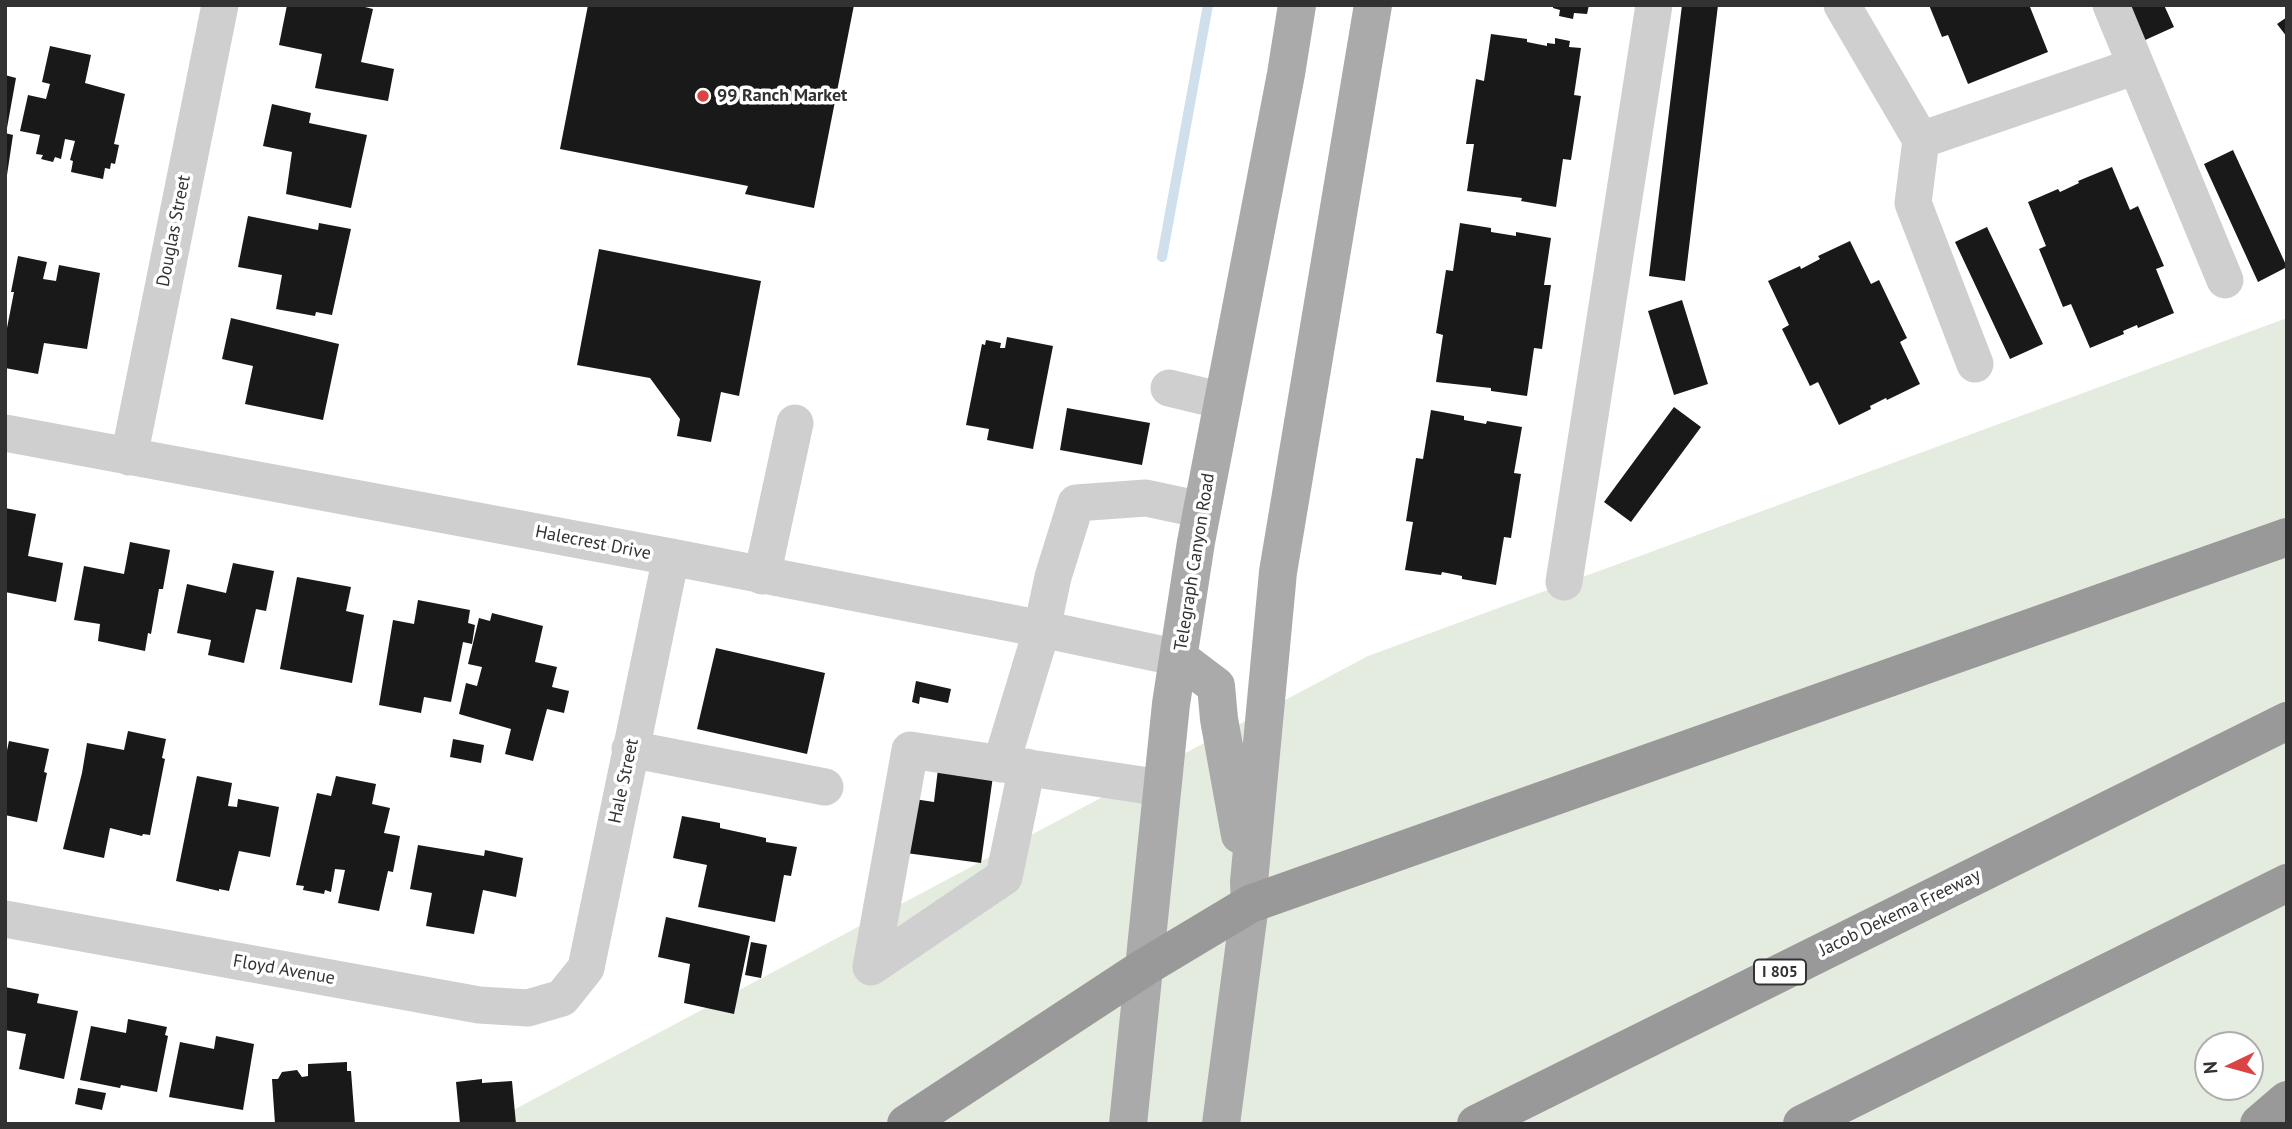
<!DOCTYPE html>
<style>
body{margin:0}
#map{position:relative;width:2292px;height:1129px;overflow:hidden;background:#fff;font-family:"PT Sans",sans-serif}
canvas{display:block}
.frame{position:absolute;inset:0;border:7px solid #323232;pointer-events:none}
.north{position:absolute;left:2194px;top:1031px;width:70px;height:70px;box-sizing:border-box;background:#fff;border:2px solid #adadad;border-radius:50%;rotate:265deg;font-size:19px;font-weight:700;line-height:28px;text-align:center;color:#323232}
.north::after{content:'';display:block;margin:auto;width:24px;height:32px;background:#da4444;clip-path:polygon(50% 0,100% 100%,50% 72%,0 100%)}
</style>
<div id="map">
<canvas width="2292" height="1129"></canvas>
<div class="frame"></div>
<div class="north">N</div>
</div>
<script>
const ctx = document.querySelector('canvas').getContext('2d');
ctx.lineJoin = 'round';
function fillPath(path, color) {
  ctx.fillStyle = color;
  ctx.fill(path, 'evenodd');
}
function shape(rows) {
  const path = new Path2D();
  for (const r of rows) {
    path.moveTo(r[0], r[1]);
    for (let i = 2; i < r.length; i += 2) path.lineTo(r[i], r[i + 1]);
  }
  return path;
}
function stroke(path, color, width, dash) {
  ctx.strokeStyle = color;
  ctx.lineWidth = width;
  ctx.lineCap = dash ? 'butt' : 'round';
  ctx.setLineDash(dash || []);
  ctx.stroke(path);
}
function drawText(font, color, halo, rows, align = 'center') {
  ctx.font = font + ' "PT Sans",sans-serif';
  ctx.lineWidth = 7;
  ctx.setLineDash([]);
  ctx.textBaseline = 'middle';
  ctx.strokeStyle = halo;
  ctx.fillStyle = color;
  for (const [text, x, y, turn = 0] of rows) {
    ctx.save();
    ctx.translate(x, y);
    ctx.rotate((+turn || 0) * Math.PI / 180);
    ctx.textAlign = isNaN(turn) ? turn : align;
    if (halo) ctx.strokeText(text, 0, 0);
    ctx.fillText(text, 0, 0);
    ctx.restore();
  }
}
fillPath(shape([
 [2287,318,2287,1124,487,1124,1368,656],
 [2208,1045,2250,1045,2250,1087,2208,1087]
]), '#e4ebdf');
stroke(shape([
 [1162,257,1208,5]
]), '#d0dfec', 10);
fillPath(shape([
 [287,5,357,5,373,9,361,62,394,69,388,101,315,88,322,54,279,45],
 [588,5,854,5,814,208,745,194,748,186,560,149],
 [1553,5,1589,5,1587,14,1574,13,1573,19,1559,16,1560,10,1553,8],
 [1682,5,1718,5,1685,281,1649,276],
 [1929,5,2035,5,2030,7,2048,52,1968,84,1948,35,1942,37],
 [2128,5,2164,5,2174,27,2143,41],
 [2287,17,2287,37,2277,24],
 [1491,34,1527,39,1527,42,1547,46,1547,43,1555,44,1555,38,1570,41,1569,47,1581,48,1574,95,1581,96,1571,160,1563,159,1556,207,1521,201,1522,198,1467,191,1474,144,1466,144,1476,79,1484,81],
 [50,46,91,55,85,83,125,94,114,144,119,145,115,164,111,163,110,169,105,168,103,179,71,172,73,161,70,160,75,141,65,139,61,159,55,157,53,162,41,159,43,155,36,154,40,135,20,131,28,95,46,99,50,84,42,82],
 [5,75,16,78,7,128,5,128],
 [272,104,311,113,309,123,367,135,351,208,286,194,292,152,263,146],
 [5,133,13,135,7,175,5,175],
 [2233,150,2287,267,2258,282,2204,164],
 [2112,167,2130,210,2138,206,2164,266,2156,269,2174,313,2138,328,2137,325,2123,331,2124,334,2090,348,2071,304,2063,307,2039,249,2046,246,2028,202,2058,189,2060,192,2079,183,2078,181],
 [248,216,318,230,319,223,351,229,332,315,316,312,315,316,276,309,282,275,238,267],
 [1460,223,1491,228,1491,232,1516,236,1516,232,1551,238,1544,285,1551,285,1542,349,1534,348,1527,396,1491,391,1491,388,1436,382,1443,335,1436,333,1446,270,1453,271],
 [1987,227,2043,344,2010,359,1955,242],
 [1850,241,1871,284,1879,280,1907,338,1900,342,1920,384,1887,400,1886,398,1870,406,1871,409,1839,425,1818,382,1810,386,1782,329,1789,325,1768,281,1800,266,1801,269,1820,259,1818,256],
 [599,249,761,281,739,396,721,392,711,442,677,436,680,419,650,378,577,365],
 [18,256,47,262,43,279,56,281,59,265,100,273,87,349,44,343,38,374,5,368,5,327,7,328,14,292,11,292],
 [1682,300,1708,384,1674,395,1648,311],
 [231,318,339,344,323,420,245,404,253,366,222,359],
 [1007,337,1053,346,1033,449,987,440,989,429,966,425,982,344,985,345,986,340,1001,343,1000,348,1005,348],
 [1674,407,1701,427,1631,522,1604,502],
 [1067,408,1150,423,1142,465,1060,450],
 [1431,410,1464,416,1464,420,1486,424,1487,421,1522,427,1514,473,1521,474,1511,538,1504,537,1496,585,1462,579,1462,576,1442,572,1441,575,1405,570,1413,522,1406,521,1416,458,1423,459],
 [5,508,36,514,28,556,63,563,56,602,5,592],
 [130,542,170,550,163,589,159,589,151,634,148,633,145,651,98,641,100,624,74,620,84,566,124,574],
 [233,563,274,571,266,611,256,609,244,663,208,655,211,640,177,633,187,584,226,593],
 [297,577,351,587,346,611,364,615,352,683,280,669],
 [418,600,470,610,468,623,475,625,472,644,463,642,451,702,424,697,421,713,379,705,393,620,414,624],
 [492,613,543,626,535,662,557,667,552,687,569,691,564,713,547,709,533,761,505,754,511,729,459,714,466,683,477,686,482,667,468,664,479,618,490,621],
 [716,648,825,673,807,754,697,729],
 [916,681,951,689,948,703,920,697,919,704,912,702],
 [128,731,166,739,162,758,165,759,150,835,143,834,142,836,110,828,104,858,63,849,82,773,87,743,124,750],
 [453,739,484,745,481,763,450,757],
 [9,741,49,749,44,772,47,773,37,822,5,815,5,760],
 [938,769,993,776,981,863,906,853,914,799,934,802],
 [197,776,232,783,228,806,237,807,238,799,279,807,270,857,239,851,229,891,219,889,219,891,176,881],
 [336,776,376,784,372,804,390,808,384,833,400,836,393,872,388,871,379,911,338,903,345,870,335,869,331,892,325,890,324,894,303,890,304,886,296,885,317,793,331,796],
 [682,816,720,823,720,828,766,838,766,842,797,847,791,876,784,875,775,922,698,907,707,865,673,858],
 [418,845,484,856,485,850,523,858,516,897,483,890,474,934,426,926,432,893,410,889],
 [666,917,750,936,734,1014,684,1003,690,964,658,957],
 [751,942,767,945,761,978,745,975],
 [5,987,39,994,37,1003,78,1011,64,1079,19,1069,26,1034,5,1030],
 [128,1019,167,1027,165,1035,168,1036,157,1092,121,1085,120,1088,80,1080,91,1026,126,1033],
 [216,1036,254,1044,243,1110,169,1097,180,1042,214,1049],
 [347,1062,347,1071,351,1071,355,1124,275,1124,272,1079,278,1079,282,1072,297,1070,302,1077,308,1076,308,1064],
 [482,1079,482,1083,512,1081,516,1124,460,1124,456,1082],
 [78,1088,106,1093,102,1110,75,1104]
]), '#191919');
stroke(shape([
 [1842,5,1921,140,2136,66],
 [2111,5,2225,280],
 [1921,140,1913,203,1975,364],
 [1169,388,1223,401],
 [5,433,671,557,1042,629,1179,658],
 [129,457,220,5],
 [762,576,795,423],
 [1564,582,1654,5],
 [630,749,825,787],
 [1001,764,1042,629,1053,577,1076,503,1146,498,1202,510],
 [1027,767,1004,877,871,967,910,750,1162,788],
 [5,919,479,1005,528,1008,562,998,586,968,671,557]
]), '#cfcfcf', 37);
stroke(shape([
 [1179,658,1216,686,1219,719,1240,835],
 [1128,1124,1171,704,1196,542,1286,74,1297,5],
 [1221,1124,1250,904,1249,882,1278,572,1373,5]
]), '#aaa', 38);
stroke(shape([
 [906,1124,1145,967,1250,904,2287,537],
 [1476,1124,2287,721],
 [1802,1124,2287,883],
 [2259,1124,2287,1100]
]), '#999', 38);
for (const [x, y, r, color] of [
 [703,96,7,"#da4444"]
]) {
  const dot = new Path2D();
  dot.arc(x, y, r, 0, 2 * Math.PI);
  ctx.fillStyle = color;
  ctx.fill(dot);
  stroke(dot, '#fff', 2.5);
}
for (const [x, y, w] of [
 [1780,972,52]
]) {
  const box = new Path2D();
  box.roundRect(x - w / 2, y - 12.5, w, 25, 5);
  ctx.fillStyle = '#fff';
  ctx.fill(box);
  stroke(box, '#323232', 2);
}
drawText('bold 16px', '#323232', null, [
 ["I 805",1780,972]
]);
drawText('bold 18px', '#323232', '#fff', [
 ["99 Ranch Market",717,96]
], 'left');
drawText('18px', '#323232', '#fff', [
 ["Douglas Street",174,231,-79],
 ["Halecrest Drive",593,543,11],
 ["Telegraph Canyon Road",1195,562,-81],
 ["Hale Street",624,781,-78],
 ["Jacob Dekema Freeway",1900,913,-26],
 ["Floyd Avenue",284,970,10]
]);
</script>
